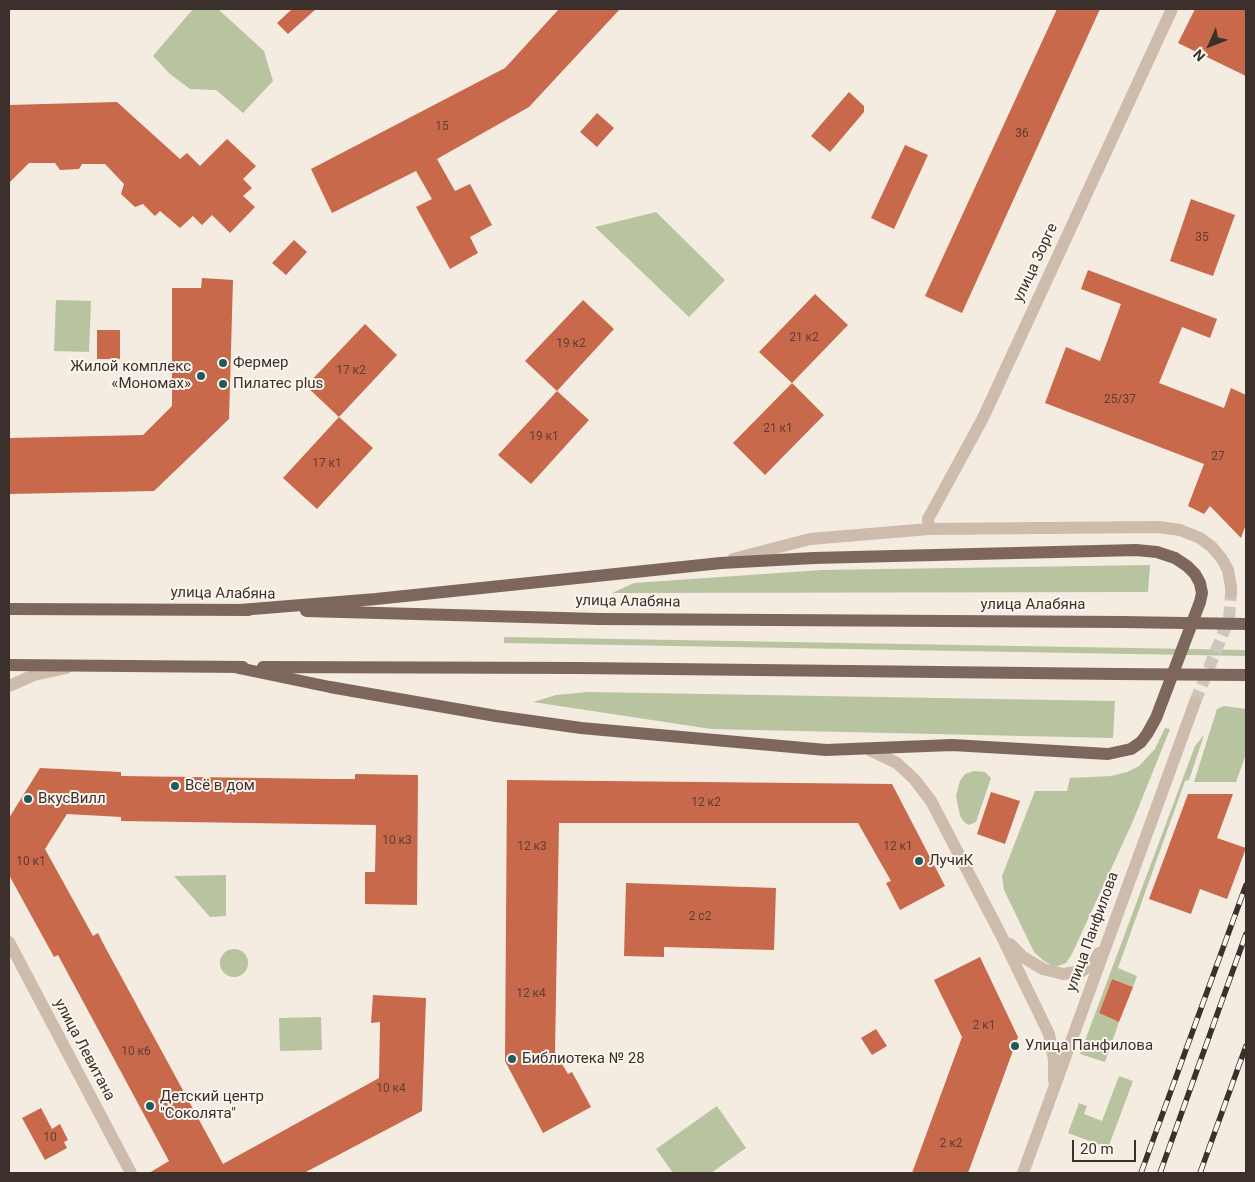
<!DOCTYPE html>
<meta charset="utf-8">
<style>
body{margin:0}
#map{position:relative;width:1255px;height:1182px;overflow:hidden;background:#f4ebe1;font-family:Roboto,sans-serif}
canvas{display:block}
.frame{position:absolute;inset:0;border:10px solid #3b302b;pointer-events:none}
.north{position:absolute;left:1185px;top:20px;width:50px;height:50px;-webkit-text-stroke:4px #fbf5ee;paint-order:stroke;rotate:226deg;font-size:14px;font-weight:700;line-height:20px;text-align:center;color:#3b302b}
.north::after{content:'';display:block;margin:auto;width:18px;height:22px;background:#3b302b;clip-path:polygon(50% 0,100% 100%,50% 72%,0 100%)}
.scale{position:absolute;left:1072px;top:1140px;width:64px;height:22px;box-sizing:border-box;border:2px solid #3b302b;border-top:0;padding-left:6px;font-size:15px;line-height:18px;white-space:nowrap;color:#3b302b;-webkit-text-stroke:4px #fbf5ee;paint-order:stroke}
</style>
<div id="map">
<canvas width="1255" height="1182"></canvas>
<div class="frame"></div>
<div class="north">N</div>
<div class="scale">20 m</div>
</div>
<script>
const ctx = document.querySelector('canvas').getContext('2d');
ctx.lineJoin = 'round';
function fillPath(path, color) {
  ctx.fillStyle = color;
  ctx.fill(path, 'evenodd');
}
function shape(rows) {
  const path = new Path2D();
  for (const r of rows) {
    if (r.length === 3) {
      path.moveTo(r[0] + r[2], r[1]);
      path.arc(r[0], r[1], r[2], 0, 2 * Math.PI);
      continue;
    }
    path.moveTo(r[0], r[1]);
    for (let i = 2; i < r.length; i += 2) path.lineTo(r[i], r[i + 1]);
  }
  return path;
}
function stroke(path, color, width, dash) {
  ctx.strokeStyle = color;
  ctx.lineWidth = width;
  ctx.lineCap = dash ? 'butt' : 'round';
  ctx.setLineDash(dash || []);
  ctx.stroke(path);
}
function drawText(font, color, halo, rows, align = 'center') {
  ctx.font = font + ' Roboto,sans-serif';
  ctx.lineWidth = 4;
  ctx.setLineDash([]);
  ctx.textBaseline = 'middle';
  ctx.strokeStyle = halo;
  ctx.fillStyle = color;
  for (const [text, x, y, turn = 0] of rows) {
    ctx.save();
    ctx.translate(x, y);
    ctx.rotate((+turn || 0) * Math.PI / 180);
    ctx.textAlign = isNaN(turn) ? turn : align;
    if (halo) ctx.strokeText(text, 0, 0);
    ctx.fillText(text, 0, 0);
    ctx.restore();
  }
}
fillPath(shape([
 [193,9,218,9,264,51,273,81,243,113,216,90,190,89,170,74,153,56],
 [656,212,725,280,689,317,595,227],
 [56,300,91,301,89,352,54,351],
 [1150,565,1148,592,612,593,634,583,822,570],
 [504,637,1246,650,1246,656,504,643],
 [588,692,1115,701,1113,738,711,729,533,702,556,695],
 [1224,706,1246,709,1246,754,1236,782,1194,782,1217,709],
 [1165,728,1170,729,1133,821,1072,954,1066,963,1055,967,1044,961,1034,952,1004,890,1002,876,1035,791,1067,791,1070,778,1111,776,1127,772,1139,766,1155,749],
 [1204,735,1189,780,1185,781,1118,968,1137,976,1133,987,1112,979,1099,1013,1119,1022,1105,1062,1080,1054,1195,746],
 [974,771,985,772,991,778,976,822,969,825,964,822,960,816,956,796,960,781,965,774],
 [226,875,226,916,210,917,174,876],
 [234,963,14],
 [321,1017,322,1050,280,1051,279,1018],
 [1119,1076,1133,1081,1108,1148,1068,1133,1079,1103,1087,1106,1084,1114,1102,1121],
 [717,1106,746,1148,711,1173,673,1173,656,1149]
]), '#b8c4a0');
fillPath(shape([
 [292,9,316,9,288,34,277,23],
 [559,9,620,9,529,107,437,159,455,191,470,184,492,225,470,237,478,253,450,269,416,207,432,199,416,171,332,213,311,169,505,68],
 [1057,9,1100,9,962,313,925,296],
 [1195,9,1246,9,1246,76,1178,43],
 [849,92,864,106,864,112,830,152,811,136],
 [117,102,180,159,187,153,200,166,227,139,256,166,243,179,252,188,243,196,255,207,230,233,212,215,202,225,193,216,180,228,160,211,155,216,143,204,135,207,121,194,124,184,105,164,82,164,79,169,60,170,55,163,29,163,9,183,9,105],
 [597,113,614,128,597,147,580,132],
 [905,145,928,155,894,229,871,218],
 [1191,199,1235,215,1213,276,1170,261],
 [294,240,307,252,286,275,272,263],
 [1088,270,1217,319,1210,338,1182,327,1159,383,1224,408,1231,388,1246,395,1246,524,1241,538,1210,506,1204,514,1188,506,1204,464,1045,403,1066,347,1100,361,1121,304,1081,289],
 [202,278,233,280,229,419,154,491,9,494,9,438,143,435,172,406,172,288,201,288],
 [815,294,848,325,792,383,759,352],
 [583,300,614,329,557,391,525,361],
 [365,324,397,355,339,417,306,386],
 [97,330,120,330,120,359,97,359],
 [792,383,824,415,765,475,733,443],
 [557,391,589,420,531,484,498,455],
 [339,417,373,448,317,509,283,478],
 [40,768,121,772,121,776,332,779,355,779,355,774,418,775,417,905,365,904,365,872,375,872,376,825,121,821,121,817,67,814,45,849,93,936,98,933,104,945,223,1164,379,1078,380,1022,371,1023,373,995,426,998,422,1111,304,1173,149,1173,169,1161,58,955,54,957,9,875,9,818],
 [507,780,892,784,945,886,900,910,886,883,891,881,858,823,559,823,555,1052,568,1074,572,1072,591,1107,543,1133,505,1061],
 [991,792,1020,801,1005,844,977,834],
 [1188,794,1233,794,1217,838,1246,848,1227,899,1200,889,1191,914,1149,899],
 [626,883,776,888,774,950,664,947,664,957,624,956],
 [980,957,1018,1037,968,1173,912,1173,962,1037,934,980],
 [1112,979,1133,987,1119,1022,1099,1013],
 [876,1029,887,1046,872,1055,861,1038],
 [41,1108,52,1129,60,1124,68,1140,64,1142,67,1148,45,1160,22,1118]
]), '#c8694b');
stroke(shape([
 [1195,702,1229,619,1231,593]
]), '#cfc6bd', 12, [12, 6]);
stroke(shape([
 [929,529,928,519,983,418,1172,9],
 [733,559,810,539,929,529,1159,527,1180,530,1200,538,1212,547,1222,559,1228,570,1231,587,1231,593],
 [9,686,34,675,66,668],
 [870,750,897,763,915,780,931,801,1001,935,1049,1034,1054,1060,1054,1081],
 [9,942,131,1173],
 [1010,944,1023,957,1043,969,1063,974,1082,971,1094,962,1099,953],
 [1023,1173,1195,702]
]), '#cdbbac', 12);
stroke(shape([
 [9,609,249,610],
 [306,611,598,619,1123,622],
 [9,665,243,667],
 [234,667,330,687,496,716,581,728,826,750,952,745,1108,754,1131,749,1141,742,1147,734,1156,718,1200,602,1202,593,1200,583,1195,574,1187,566,1175,558,1157,552,1136,550,814,558,721,563,376,599,240,610],
 [263,667,579,668,1118,674]
]), '#7d675c', 12);
const rail = shape([
 [1141,1173,1246,885],
 [1160,1173,1246,934],
 [1200,1173,1246,1046]
]);
stroke(rail, '#3b302b', 5.5);
stroke(rail, '#fbf5ee', 4, [11]);
stroke(shape([
 [1123,622,1246,624],
 [1118,674,1246,675]
]), '#7d675c', 12);
for (const [x, y, r, color] of [
 [223,363,5,"#1f5a5e"],
 [201,376,5,"#1f5a5e"],
 [223,384,5,"#1f5a5e"],
 [175,786,5,"#1f5a5e"],
 [28,799,5,"#1f5a5e"],
 [919,861,5,"#1f5a5e"],
 [1015,1046,5,"#1f5a5e"],
 [512,1059,5,"#1f5a5e"],
 [150,1106,5,"#1f5a5e"]
]) {
  const dot = new Path2D();
  dot.arc(x, y, r, 0, 2 * Math.PI);
  ctx.fillStyle = color;
  ctx.fill(dot);
  stroke(dot, '#fbf5ee', 2);
}
drawText('12px', '#5e3e33', null, [
 ["15",442,127],
 ["36",1022,134],
 ["35",1202,238],
 ["21 к2",804,338],
 ["19 к2",571,344],
 ["17 к2",351,371],
 ["25/37",1120,400],
 ["21 к1",778,429],
 ["19 к1",544,437],
 ["27",1218,457],
 ["17 к1",327,464],
 ["12 к2",706,803],
 ["10 к3",397,841],
 ["12 к3",532,847],
 ["12 к1",898,847],
 ["10 к1",31,862],
 ["2 с2",700,917],
 ["12 к4",531,994],
 ["2 к1",984,1026],
 ["10 к6",136,1052],
 ["10 к4",391,1089],
 ["10",50,1138],
 ["2 к2",951,1144]
]);
drawText('15px', '#3b302b', '#fbf5ee', [
 ["улица Зорге",1036,263,-65],
 ["улица Алабяна",223,594,1],
 ["улица Алабяна",628,602,1],
 ["улица Алабяна",1033,605],
 ["улица Панфилова",1093,932,-70],
 ["улица Левитана",84,1050,62]
]);
drawText('15px', '#3b302b', '#fbf5ee', [
 ["Фермер",233,363],
 ["Жилой комплекс",191,367,"right"],
 ["«Мономах»",191,384,"right"],
 ["Пилатес plus",233,384],
 ["Всё в дом",185,786],
 ["ВкусВилл",38,799],
 ["ЛучиК",929,861],
 ["Улица Панфилова",1025,1046],
 ["Библиотека № 28",522,1059],
 ["Детский центр",160,1097],
 ["\"Соколята\"",160,1114]
], 'left');
</script>
